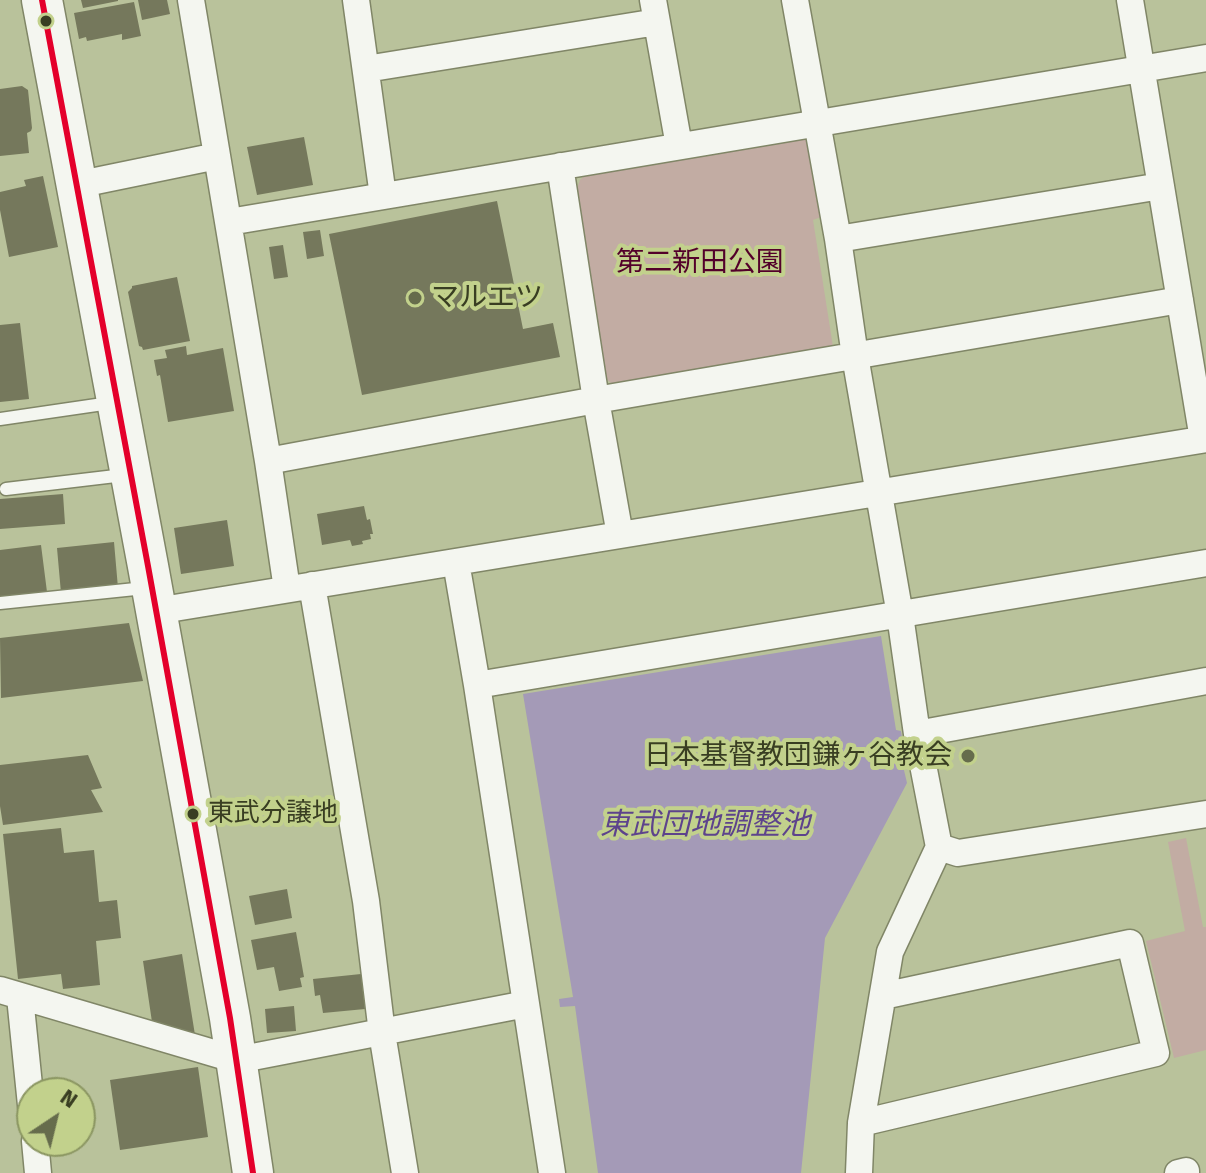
<!DOCTYPE html>
<meta charset="utf-8">
<style>
body{margin:0}
#map{position:relative;width:1206px;height:1173px;overflow:hidden;background:#b9c29b;font-family:"Fira Sans",sans-serif}
canvas{display:block}
.north{position:absolute;left:16px;top:1077px;width:80px;height:80px;box-sizing:border-box;background:#c2d18c;border:2px solid #8b9662;border-radius:50%;rotate:35deg;font-size:22px;font-weight:700;line-height:32px;text-align:center;color:#393e22}
.north::after{content:'';display:block;margin:auto;width:28px;height:36px;background:#666c4c;clip-path:polygon(50% 0,100% 100%,50% 72%,0 100%)}
</style>
<div id="map">
<canvas width="1206" height="1173"></canvas>
<div class="north">N</div>
</div>
<script>
const ctx = document.querySelector('canvas').getContext('2d');
ctx.lineJoin = 'round';
function fillPath(path, color) {
  ctx.fillStyle = color;
  ctx.fill(path, 'evenodd');
}
function shape(rows) {
  const path = new Path2D();
  for (const r of rows) {
    path.moveTo(r[0], r[1]);
    for (let i = 2; i < r.length; i += 2) path.lineTo(r[i], r[i + 1]);
  }
  return path;
}
function stroke(path, color, width, dash) {
  ctx.strokeStyle = color;
  ctx.lineWidth = width;
  ctx.lineCap = dash ? 'butt' : 'round';
  ctx.setLineDash(dash || []);
  ctx.stroke(path);
}
function drawText(font, color, halo, rows, align = 'center') {
  ctx.font = font + ' "Fira Sans","Noto Sans JP",sans-serif';
  ctx.lineWidth = 8;
  ctx.setLineDash([]);
  ctx.textBaseline = 'middle';
  ctx.strokeStyle = halo;
  ctx.fillStyle = color;
  for (const [text, x, y, turn = 0] of rows) {
    ctx.save();
    ctx.translate(x, y);
    ctx.rotate((+turn || 0) * Math.PI / 180);
    ctx.textAlign = isNaN(turn) ? turn : align;
    if (halo) ctx.strokeText(text, 0, 0);
    ctx.fillText(text, 0, 0);
    ctx.restore();
  }
}
fillPath(shape([
 [801,136,810,143,821,217,813,220,834,353,617,388,605,378,575,195,580,180,594,167],
 [1186,838,1203,927,1206,927,1206,1050,1174,1058,1146,941,1185,931,1168,842]
]), '#c2aca3');
fillPath(shape([
 [881,636,896,730,901,731,902,738,897,740,907,783,825,938,801,1173,598,1173,575,1006,560,1007,559,999,573,997,523,694]
]), '#a49ab7');
fillPath(shape([
 [81,0,118,0,118,1,83,8],
 [138,0,167,0,170,14,142,20],
 [134,2,141,36,122,40,122,34,87,41,86,37,79,39,74,13],
 [22,86,28,90,32,128,31,131,27,133,29,153,0,156,0,89],
 [304,137,313,185,257,195,247,147],
 [43,176,58,247,9,257,0,210,0,192,26,186,24,180],
 [497,201,523,329,553,323,560,357,362,395,329,234],
 [320,230,324,256,307,259,303,232],
 [283,245,288,277,274,279,269,247],
 [177,277,190,341,143,350,142,347,139,346,128,292,132,288,132,286],
 [20,323,29,399,0,402,0,325],
 [186,346,187,355,223,348,234,411,168,422,160,375,157,376,154,360,167,358,165,350],
 [63,494,65,524,0,529,0,499],
 [364,506,367,520,370,519,373,534,370,534,371,539,362,541,363,544,352,546,350,540,322,545,317,514],
 [227,520,234,566,181,574,174,528],
 [114,542,118,588,61,593,57,548],
 [41,545,47,592,0,598,0,550],
 [129,623,143,681,1,698,0,638],
 [88,755,102,788,91,790,103,812,3,825,0,806,0,765],
 [61,828,64,853,94,850,99,902,117,900,121,938,96,941,100,985,63,989,61,974,18,979,3,834],
 [287,889,292,918,255,925,249,896],
 [296,932,304,977,300,978,302,987,279,991,274,967,257,970,251,940],
 [182,954,195,1035,152,1022,143,961],
 [361,974,365,1009,323,1013,320,995,315,996,313,979],
 [294,1006,296,1031,267,1033,265,1009],
 [198,1067,208,1137,120,1150,110,1080]
]), '#75785c');
const service = shape([
 [0,419,110,403],
 [6,489,124,475],
 [0,603,145,588]
]);
const minor = shape([
 [191,0,268,461,287,589],
 [356,0,383,196],
 [653,0,679,146],
 [795,0,838,239,855,356,900,615,917,734,939,847,890,952,861,1123,859,1173],
 [1130,0,1203,439],
 [366,69,657,22],
 [560,166,596,400,620,535],
 [76,185,217,156],
 [229,222,1206,58],
 [838,239,1161,186],
 [268,461,596,400,1180,300],
 [456,562,477,685,552,1173],
 [312,585,366,901,382,1033,405,1173],
 [156,611,1206,439],
 [477,685,1206,563],
 [917,734,1206,681],
 [939,847,958,853,1206,814],
 [0,990,237,1060,526,1004],
 [20,997,32,1115],
 [861,1123,1156,1053,1130,943,883,996],
 [35,1141,38,1173],
 [1178,1173,1186,1171,1186,1173]
]);
const primary = shape([
 [42,0,148,566,230,1018,253,1173]
]);
stroke(service, '#808667', 15);
stroke(minor, '#808667', 29);
stroke(primary, '#808667', 43);
stroke(service, '#f4f6f0', 12);
stroke(minor, '#f4f6f0', 26);
stroke(primary, '#f4f6f0', 40);
stroke(shape([
 [42,0,148,566,230,1018,253,1173]
]), '#e4002b', 6);
for (const [x, y, r, color] of [
 [46,21,7,"#393e22"],
 [415,298,8,"#666c4c"],
 [968,756,8,"#666c4c"],
 [193,814,7,"#393e22"]
]) {
  const dot = new Path2D();
  dot.arc(x, y, r, 0, 2 * Math.PI);
  ctx.fillStyle = color;
  ctx.fill(dot);
  stroke(dot, '#c2d18c', 3);
}
drawText('26px', '#393e22', '#c2d18c', [
 ["東武分譲地",208,814]
], 'left');
drawText('28px', '#53002a', '#c2d18c', [
 ["第二新田公園",700,263]
]);
drawText('28px', '#393e22', '#c2d18c', [
 ["マルエツ",431,298],
 ["日本基督教団鎌ヶ谷教会",952,756,"right"]
], 'left');
drawText('italic 30px', '#5d438c', '#c2d18c', [
 ["東武団地調整池",705,826]
]);
</script>
